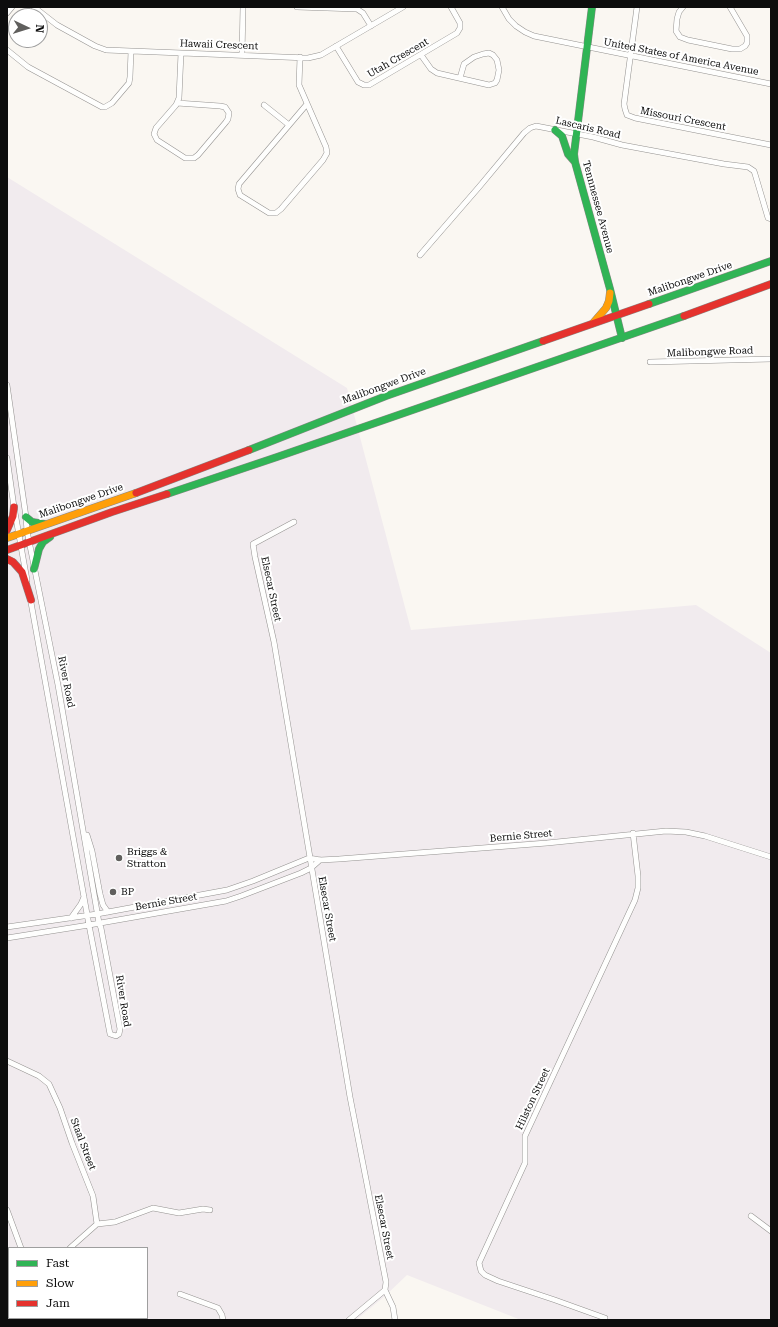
<!DOCTYPE html>
<style>
body{margin:0}
#map{position:relative;width:778px;height:1327px;overflow:hidden;background:#faf7f2;font-family:"Roboto Serif",serif}
canvas{display:block}
.frame{position:absolute;inset:0;border:8px solid #0d0d0d;pointer-events:none}
.legend{position:absolute;left:8px;top:1247px;width:140px;height:72px;box-sizing:border-box;background:#fff;border:1px solid #9e9e9e;margin:0;padding:5px 7px;list-style:none;font-size:12px;color:#0d0d0d}
.legend li{display:flex;align-items:center;gap:8px;height:20px}
.legend b{width:20px;border:1px solid #9e9e9e}
.north{position:absolute;left:8px;top:8px;width:40px;height:40px;box-sizing:border-box;background:#fff;border:1px solid #9e9e9e;border-radius:50%;rotate:94deg;font-size:11px;font-weight:700;line-height:16px;text-align:center;color:#0d0d0d}
.north::after{content:'';display:block;margin:auto;width:14px;height:18px;background:#605f5d;clip-path:polygon(50% 0,100% 100%,50% 72%,0 100%)}
</style>
<div id="map">
<canvas width="778" height="1327"></canvas>
<div class="frame"></div>
<ul class="legend">
<li><b style="height:5px;background:#30b455"></b>Fast</li>
<li><b style="height:5px;background:#ff9f0a"></b>Slow</li>
<li><b style="height:5px;background:#e5322d"></b>Jam</li>
</ul>
<div class="north">N</div>
</div>
<script>
const ctx = document.querySelector('canvas').getContext('2d');
ctx.lineJoin = 'round';
function fillPath(path, color) {
  ctx.fillStyle = color;
  ctx.fill(path, 'evenodd');
}
function shape(rows) {
  const path = new Path2D();
  for (const r of rows) {
    path.moveTo(r[0], r[1]);
    for (let i = 2; i < r.length; i += 2) path.lineTo(r[i], r[i + 1]);
  }
  return path;
}
function stroke(path, color, width, dash) {
  ctx.strokeStyle = color;
  ctx.lineWidth = width;
  ctx.lineCap = dash ? 'butt' : 'round';
  ctx.setLineDash(dash || []);
  ctx.stroke(path);
}
function drawText(font, color, halo, rows, align = 'center') {
  ctx.font = font + ' "Roboto Serif",serif';
  ctx.lineWidth = 4;
  ctx.setLineDash([]);
  ctx.textBaseline = 'middle';
  ctx.strokeStyle = halo;
  ctx.fillStyle = color;
  for (const [text, x, y, turn = 0] of rows) {
    ctx.save();
    ctx.translate(x, y);
    ctx.rotate((+turn || 0) * Math.PI / 180);
    ctx.textAlign = isNaN(turn) ? turn : align;
    if (halo) ctx.strokeText(text, 0, 0);
    ctx.fillText(text, 0, 0);
    ctx.restore();
  }
}
fillPath(shape([
 [7,177,347,388,411,630,696,605,771,653,771,1320,521,1320,407,1275,385,1296,356,1320,67,1320,66,1318,147,1318,147,1248,9,1248,9,1293,7,1295]
]), '#f1ebee');
const street = shape([
 [34,7,57,25,95,46,106,50,308,58,321,55,403,7],
 [297,7,357,9,363,13,371,26],
 [502,7,509,19,516,26,525,32,534,36,771,84],
 [637,7,624,104,625,109,627,115,635,118,771,145],
 [683,7,679,12,677,19,676,31,680,37,688,40,732,49,740,49,745,46,747,43,747,36,730,7],
 [7,13,12,7],
 [336,46,358,82,364,85,369,85,457,33,460,28,460,23,451,7],
 [7,50,28,67,102,107,105,107,112,103,129,83,130,77,131,51],
 [242,55,243,7],
 [421,55,431,69,437,73,489,85,495,83,497,80,499,70,497,60,493,55,489,53,483,54,474,57,464,64,460,78],
 [300,57,299,85,326,147,327,153,323,160,281,209,276,213,269,213,240,195,238,189,239,184,307,104],
 [177,103,220,106,225,107,229,113,228,119,226,122,198,155,194,158,185,158,157,140,154,134,156,128,176,105,179,98,181,53],
 [264,105,289,125],
 [420,255,479,187,524,133,530,128,536,126,593,137,622,145,724,164,748,167,754,171,755,174,768,218,771,219],
 [650,362,771,359],
 [7,385,26,517,27,531,58,685,99,923,101,928,120,1029,119,1034,116,1036,110,1034,89,925,30,597],
 [7,458,14,507,27,580],
 [294,522,253,544,255,557,274,642,350,1097,386,1282,385,1290,393,1307,395,1320],
 [87,835,92,851,100,894,103,905,108,912],
 [71,918,81,904,84,897],
 [7,927,97,914,227,890,253,881,309,858,320,860,339,859,547,843,666,831,686,832,705,836,771,857],
 [7,938,89,925,226,901,241,896,301,873,311,868,320,860],
 [7,1061,39,1076,49,1084,60,1108,72,1143,93,1196,97,1224,70,1248],
 [7,1210,21,1248],
 [751,1216,771,1231],
 [97,1224,115,1222,153,1208,179,1213,203,1209,210,1210],
 [180,1294,218,1308,222,1315,223,1320],
 [61,1318,63,1320],
 [605,1318,555,1300,498,1281,485,1275,481,1271,479,1263,525,1163,525,1136,635,900,638,888,638,876,633,833],
 [349,1320,385,1290]
]);
const fast = shape([
 [592,7,574,154,575,162,610,289,622,338],
 [555,130,562,136,568,154,575,162],
 [649,304,771,261],
 [249,450,386,396,543,341],
 [167,494,277,457,684,316],
 [26,517,32,522,44,524],
 [34,569,39,549,43,542,50,537]
]);
const slow = shape([
 [593,323,606,308,609,301,610,293],
 [7,538,136,493]
]);
const jam = shape([
 [684,316,771,284],
 [543,341,649,304],
 [136,493,249,450],
 [7,530,13,516,14,507],
 [7,550,112,512,167,494],
 [7,559,13,562,22,572,31,600]
]);
stroke(street, '#949290', 6);
stroke(fast, '#8a8987', 8);
stroke(slow, '#8a8987', 8);
stroke(jam, '#8a8987', 8);
stroke(street, '#fefefd', 5);
stroke(fast, '#30b455', 7);
stroke(slow, '#ff9f0a', 7);
stroke(jam, '#e5322d', 7);
for (const [x, y, r, color] of [
 [119,858,4,"#605f5d"],
 [113,892,4,"#605f5d"]
]) {
  const dot = new Path2D();
  dot.arc(x, y, r, 0, 2 * Math.PI);
  ctx.fillStyle = color;
  ctx.fill(dot);
  stroke(dot, '#fff', 1.5);
}
drawText('10px', '#0d0d0d', '#fff', [
 ["Hawaii Crescent",219,45,2],
 ["United States of America Avenue",681,57,11],
 ["Utah Crescent",398,58,-30],
 ["Missouri Crescent",683,119,11],
 ["Lascaris Road",588,128,13],
 ["Tennnessee Avenue",598,207,75],
 ["Malibongwe Drive",690,279,-19],
 ["Malibongwe Road",710,352,-2],
 ["Malibongwe Drive",384,386,-20],
 ["Malibongwe Drive",81,501,-19],
 ["Elsecar Street",271,589,78],
 ["River Road",66,682,79],
 ["Bernie Street",521,836,-5],
 ["Bernie Street",166,902,-10],
 ["Elsecar Street",327,909,80],
 ["River Road",123,1001,81],
 ["Hilston Street",533,1099,-65],
 ["Staal Street",83,1144,69],
 ["Elsecar Street",384,1227,79]
]);
drawText('10px', '#0d0d0d', '#fff', [
 ["Briggs &",127,852],
 ["Stratton",127,864],
 ["BP",121,892]
], 'left');
</script>
